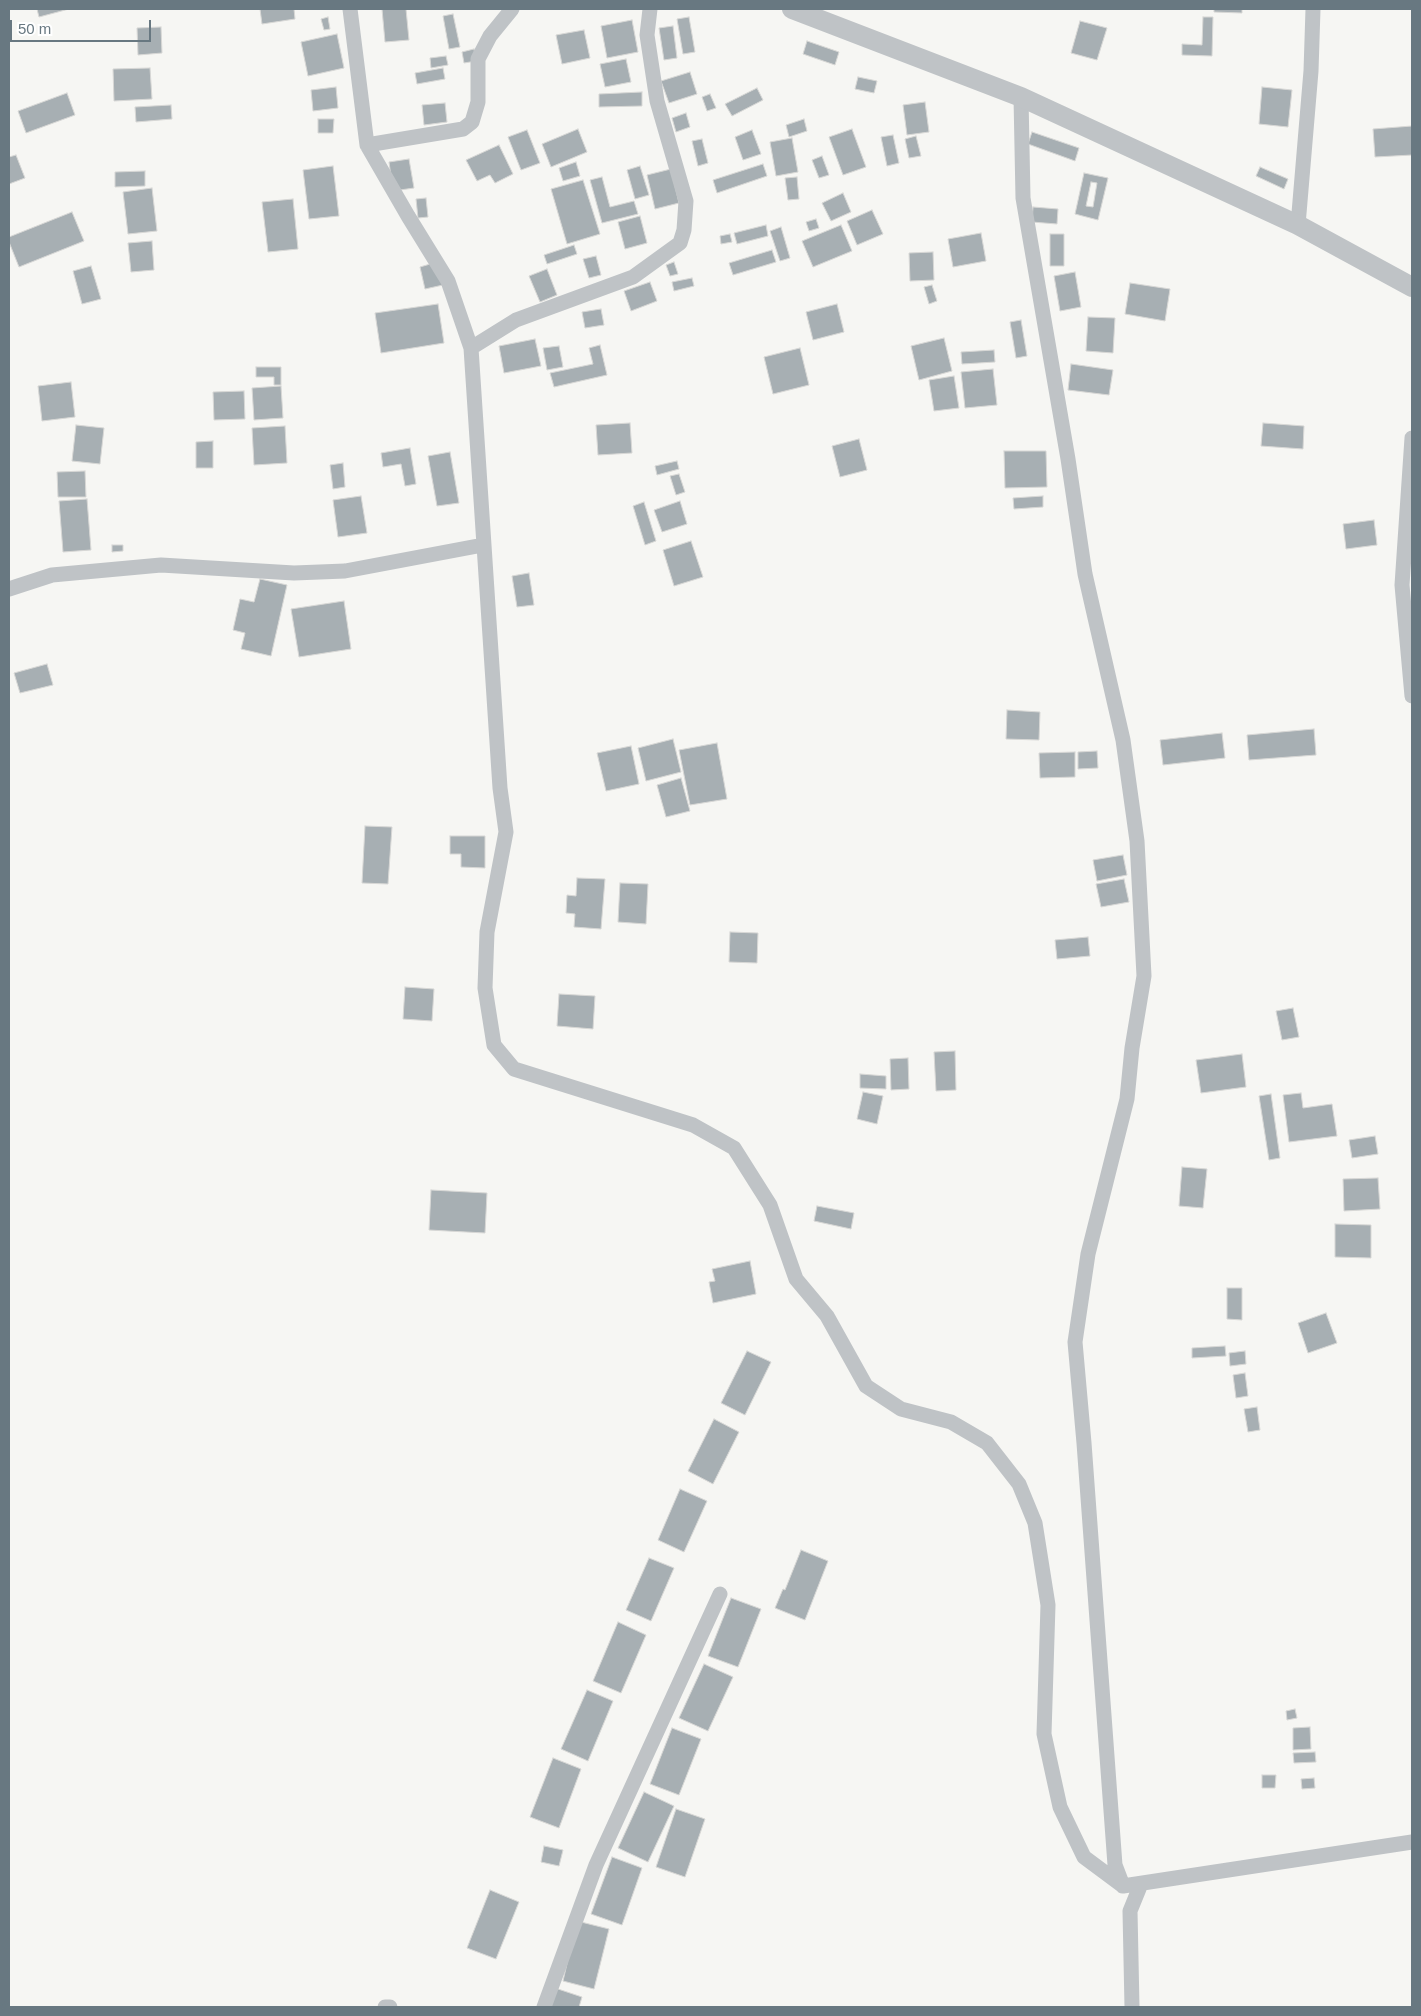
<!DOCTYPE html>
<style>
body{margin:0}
#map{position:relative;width:1421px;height:2016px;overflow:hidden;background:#f6f6f3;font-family:Arial,sans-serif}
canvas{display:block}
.frame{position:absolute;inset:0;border:10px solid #687881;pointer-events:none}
.scale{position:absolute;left:10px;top:20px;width:141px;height:22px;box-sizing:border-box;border:2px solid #687881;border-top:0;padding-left:6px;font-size:15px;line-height:18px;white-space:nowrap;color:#687881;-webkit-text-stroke:4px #fff;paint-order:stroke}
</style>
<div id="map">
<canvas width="1421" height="2016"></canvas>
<div class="frame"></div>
<div class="scale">50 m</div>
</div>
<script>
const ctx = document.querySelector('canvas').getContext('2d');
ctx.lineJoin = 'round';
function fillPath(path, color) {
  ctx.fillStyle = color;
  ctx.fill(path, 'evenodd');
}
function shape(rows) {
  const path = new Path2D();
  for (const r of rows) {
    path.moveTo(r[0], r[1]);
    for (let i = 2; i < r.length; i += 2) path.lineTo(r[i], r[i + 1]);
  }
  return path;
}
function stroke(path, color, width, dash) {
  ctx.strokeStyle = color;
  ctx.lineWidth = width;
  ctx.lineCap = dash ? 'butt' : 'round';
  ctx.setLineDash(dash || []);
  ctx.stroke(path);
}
const building = shape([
 [37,9,69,9,39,17,37,9],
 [260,9,294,9,295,19,262,24,260,9],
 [382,9,406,9,409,40,385,42,382,9],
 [1214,9,1242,9,1242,13,1214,12,1214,9],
 [453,14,460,47,449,49,443,16,453,14],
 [328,17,330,29,324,30,321,19,328,17],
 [689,17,695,52,683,54,677,19,689,17],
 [1203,17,1213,17,1212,56,1182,55,1182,44,1202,45,1203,17],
 [632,20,638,52,607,58,601,26,632,20],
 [1080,21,1107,28,1097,60,1071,53,1080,21],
 [673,26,677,58,664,60,659,28,673,26],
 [161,27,162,53,138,55,137,28,161,27],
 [584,30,590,58,562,64,556,35,584,30],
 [337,34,344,68,308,76,301,42,337,34],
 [807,41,839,52,835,65,803,54,807,41],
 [474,49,476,61,464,63,462,52,474,49],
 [446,56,448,65,431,68,430,58,446,56],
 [626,59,631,82,605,87,600,64,626,59],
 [150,68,152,99,114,101,113,69,150,68],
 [443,68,445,79,417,84,415,73,443,68],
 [690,72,697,94,669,103,661,81,690,72],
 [858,77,877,81,874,93,855,89,858,77],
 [336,87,338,108,313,111,311,90,336,87],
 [1262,87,1292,90,1288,127,1259,124,1262,87],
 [757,88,763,100,732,116,725,104,757,88],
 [642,92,642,106,599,107,599,94,642,92],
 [67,93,75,115,26,133,18,111,67,93],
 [710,94,716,108,707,111,702,97,710,94],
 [925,102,929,132,907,135,903,105,925,102],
 [445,103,447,122,424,125,422,105,445,103],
 [171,105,172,119,136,122,135,107,171,105],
 [686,113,690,127,676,132,672,118,686,113],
 [318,119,334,119,333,133,318,133,318,119],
 [804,119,807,131,789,137,786,125,804,119],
 [1412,126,1412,155,1375,157,1373,129,1412,126],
 [578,129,587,152,551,167,542,144,578,129],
 [852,129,866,167,843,175,829,137,852,129],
 [527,130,540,163,521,170,508,137,527,130],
 [752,130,761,154,743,160,735,137,752,130],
 [1032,132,1079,148,1075,161,1028,144,1032,132],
 [893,135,899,163,887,166,881,137,893,135],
 [916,136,921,156,909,158,905,139,916,136],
 [792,138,798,172,776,176,770,142,792,138],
 [702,139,708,163,698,166,692,141,702,139],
 [499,145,513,174,495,183,490,175,477,181,466,160,499,145],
 [16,155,25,178,9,184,9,157,16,155],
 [822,156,829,175,819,178,812,160,822,156],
 [409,159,414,188,393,191,389,162,409,159],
 [576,162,580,176,563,181,559,168,576,162],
 [763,164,767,176,717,193,713,180,763,164],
 [333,166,339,216,309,219,303,170,333,166],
 [640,166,649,195,635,199,627,170,640,166],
 [1260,167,1288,179,1284,189,1256,176,1260,167],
 [671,169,679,203,655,209,647,175,671,169],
 [145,171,145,186,115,187,115,172,145,171],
 [1084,173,1108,178,1098,220,1075,214,1084,173],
 [1091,182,1097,183,1093,207,1086,206,1091,182],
 [602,177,610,207,634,201,638,214,602,223,590,180,602,177],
 [797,177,799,199,788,200,785,178,797,177],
 [583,180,600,234,567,244,551,189,583,180],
 [152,188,157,231,128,234,123,192,152,188],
 [843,193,851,212,831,221,822,203,843,193],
 [426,198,428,217,418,218,416,199,426,198],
 [293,199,298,249,268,252,262,202,293,199],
 [1033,207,1058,209,1057,224,1032,222,1033,207],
 [872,210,883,234,857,245,847,221,872,210],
 [72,212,84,241,19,267,9,242,9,237,72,212],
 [640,216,647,243,625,249,618,222,640,216],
 [816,219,819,228,809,231,806,222,816,219],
 [766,225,768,236,737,244,734,233,766,225],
 [841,225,852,251,813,267,802,241,841,225],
 [781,227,790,258,780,261,770,231,781,227],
 [981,233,986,261,953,267,948,239,981,233],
 [730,234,732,242,721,244,720,236,730,234],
 [1050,234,1064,234,1064,266,1050,266,1050,234],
 [152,241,154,270,131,272,128,243,152,241],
 [574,245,577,254,547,264,544,255,574,245],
 [772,250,776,262,733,275,729,263,772,250],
 [933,252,934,280,910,281,909,253,933,252],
 [596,256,601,275,589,278,583,259,596,256],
 [437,262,443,285,425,289,420,267,437,262],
 [674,262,678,274,670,276,666,265,674,262],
 [91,266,101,299,82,304,73,271,91,266],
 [547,269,557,295,540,302,529,276,547,269],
 [1075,272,1081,307,1060,311,1054,276,1075,272],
 [692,278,694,286,674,291,672,282,692,278],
 [650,282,657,301,631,311,624,291,650,282],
 [1130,283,1170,289,1165,321,1125,314,1130,283],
 [932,285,937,301,929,304,924,287,932,285],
 [438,304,444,343,381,353,375,313,438,304],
 [837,304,844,332,813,340,806,312,837,304],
 [601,309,604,325,585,328,582,312,601,309],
 [1088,317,1115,318,1113,353,1086,351,1088,317],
 [1021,320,1027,356,1016,358,1010,322,1021,320],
 [944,338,952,371,919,380,911,346,944,338],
 [535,339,541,366,504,373,499,346,535,339],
 [600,345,607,375,554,387,550,373,593,364,589,348,600,345],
 [559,346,563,367,547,370,543,348,559,346],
 [800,348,809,385,773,394,764,357,800,348],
 [994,350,995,362,962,364,961,352,994,350],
 [1071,364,1113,370,1109,395,1068,390,1071,364],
 [256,367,281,367,281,385,274,385,274,377,256,377,256,367],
 [993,369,997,405,965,408,961,372,993,369],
 [954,376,959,408,934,411,929,380,954,376],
 [71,382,75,417,42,421,38,386,71,382],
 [281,386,283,418,254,420,252,388,281,386],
 [244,391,245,419,214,420,213,392,244,391],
 [630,423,632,453,598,455,596,425,630,423],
 [1263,423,1304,426,1303,449,1261,446,1263,423],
 [76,425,104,428,100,464,72,461,76,425],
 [285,426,287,463,254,465,252,428,285,426],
 [859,439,867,470,840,477,832,446,859,439],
 [213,441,213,468,196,468,196,442,213,441],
 [410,448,416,484,405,486,401,464,383,467,381,453,410,448],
 [1004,451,1046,451,1047,487,1005,488,1004,451],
 [450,452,459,503,437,506,428,456,450,452],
 [677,461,679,469,657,475,655,466,677,461],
 [343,463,345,487,333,489,330,465,343,463],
 [85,471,86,497,58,497,57,472,85,471],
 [679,474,685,492,676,495,670,476,679,474],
 [361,496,367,533,338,537,333,500,361,496],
 [1043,496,1043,507,1014,509,1013,498,1043,496],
 [87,499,91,550,63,552,59,501,87,499],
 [680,501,687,524,662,532,654,510,680,501],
 [644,502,656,541,645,545,633,506,644,502],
 [1374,520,1377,545,1346,549,1343,524,1374,520],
 [691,541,703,577,674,586,663,550,691,541],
 [112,545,123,545,123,551,112,552,112,545],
 [529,573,534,605,517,607,512,576,529,573],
 [260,579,287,585,271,656,241,649,245,633,233,630,240,599,254,602,260,579],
 [344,601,351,649,299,657,291,609,344,601],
 [47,664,53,685,20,693,14,673,47,664],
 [1007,710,1040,712,1039,740,1006,739,1007,710],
 [1314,729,1316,755,1249,760,1247,735,1314,729],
 [1222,733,1225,758,1163,765,1160,740,1222,733],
 [673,739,681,772,646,781,638,748,673,739],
 [717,743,727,799,690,805,679,750,717,743],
 [631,746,639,784,606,791,597,753,631,746],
 [1097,751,1098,768,1078,769,1078,752,1097,751],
 [1075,752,1075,777,1040,778,1039,753,1075,752],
 [681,778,690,811,666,817,657,785,681,778],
 [365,826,392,827,388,884,362,883,365,826],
 [450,836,485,836,485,868,461,867,461,854,450,854,450,836],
 [1123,855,1127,875,1097,881,1093,860,1123,855],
 [577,878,605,879,601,929,574,927,575,914,566,913,567,895,576,896,577,878],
 [1124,879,1129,902,1101,907,1096,884,1124,879],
 [620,883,648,884,646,924,618,922,620,883],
 [730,932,758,933,757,963,729,962,730,932],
 [1088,937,1090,956,1057,959,1055,940,1088,937],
 [405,987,434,989,432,1021,403,1019,405,987],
 [559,994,595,996,593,1029,557,1026,559,994],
 [1293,1008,1299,1037,1282,1040,1276,1011,1293,1008],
 [955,1051,956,1090,936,1091,934,1052,955,1051],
 [1242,1054,1246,1087,1201,1093,1196,1060,1242,1054],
 [908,1058,909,1089,891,1090,890,1059,908,1058],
 [860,1074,886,1076,886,1089,860,1088,860,1074],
 [863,1092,883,1096,877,1124,857,1119,863,1092],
 [1301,1093,1303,1108,1332,1104,1337,1136,1289,1142,1283,1095,1301,1093],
 [1271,1094,1280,1158,1269,1160,1259,1096,1271,1094],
 [1375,1136,1378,1154,1352,1158,1349,1140,1375,1136],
 [1182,1167,1207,1169,1203,1208,1179,1206,1182,1167],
 [1378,1178,1380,1209,1344,1211,1343,1179,1378,1178],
 [431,1190,487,1193,485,1233,429,1230,431,1190],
 [817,1206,854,1213,851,1229,814,1221,817,1206],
 [1335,1224,1371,1225,1371,1258,1335,1257,1335,1224],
 [750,1261,756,1294,713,1303,709,1282,715,1281,712,1269,750,1261],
 [1227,1288,1242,1288,1242,1320,1227,1319,1227,1288],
 [1326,1313,1337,1343,1308,1353,1298,1323,1326,1313],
 [1225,1346,1226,1356,1192,1358,1192,1348,1225,1346],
 [747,1351,771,1362,745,1415,721,1403,747,1351],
 [1245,1351,1246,1364,1230,1366,1229,1353,1245,1351],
 [1245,1373,1248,1396,1236,1398,1233,1375,1245,1373],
 [1257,1407,1260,1430,1248,1432,1244,1409,1257,1407],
 [714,1419,739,1432,713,1484,688,1471,714,1419],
 [680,1489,707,1501,684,1552,658,1540,680,1489],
 [801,1550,828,1561,805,1620,775,1608,783,1589,785,1590,801,1550],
 [649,1558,674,1568,651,1621,626,1610,649,1558],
 [731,1598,761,1609,738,1667,708,1656,731,1598],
 [618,1622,646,1635,621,1693,593,1681,618,1622],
 [704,1664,733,1677,708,1731,679,1718,704,1664],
 [587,1690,613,1701,588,1761,561,1749,587,1690],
 [1295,1709,1297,1718,1287,1720,1286,1711,1295,1709],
 [1310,1727,1311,1749,1293,1750,1293,1728,1310,1727],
 [672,1728,701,1739,679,1795,650,1784,672,1728],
 [1315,1752,1316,1762,1294,1763,1293,1753,1315,1752],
 [553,1758,581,1769,559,1828,530,1817,553,1758],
 [1262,1775,1276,1775,1275,1788,1262,1788,1262,1775],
 [1314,1778,1315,1788,1302,1789,1301,1779,1314,1778],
 [644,1792,674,1806,648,1862,618,1848,644,1792],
 [676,1809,705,1819,685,1877,656,1867,676,1809],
 [544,1846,563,1850,559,1866,541,1862,544,1846],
 [612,1857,642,1868,622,1925,591,1914,612,1857],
 [490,1890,519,1902,496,1959,467,1948,490,1890],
 [577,1921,609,1929,594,1989,563,1981,577,1921],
 [552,1987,582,1997,579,2007,545,2007,552,1987]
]);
fillPath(building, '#a7afb3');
stroke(building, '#d7d7d5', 1);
stroke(shape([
 [350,9,367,145,408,216,448,281,471,348,500,788,506,832,487,932,485,988,494,1045,514,1069,693,1125,734,1148,770,1205,796,1279,827,1316,866,1386,901,1409,951,1422,987,1443,1019,1484,1035,1523,1048,1605,1044,1734,1060,1807,1084,1857,1123,1886],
 [1021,97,1023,198,1068,459,1085,574,1123,740,1137,841,1144,976,1132,1048,1127,1099,1088,1254,1075,1342,1084,1443,1115,1865,1123,1886,1412,1842],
 [367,145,463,129,472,122,478,102,478,59,490,36,512,9],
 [1298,225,1311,71,1313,9],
 [471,348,516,320,633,277,680,243,684,230,686,201,657,101,647,35,650,9],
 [1412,438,1402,585,1412,696],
 [9,589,52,575,161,565,294,573,345,571,483,545],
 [385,2007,390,2007],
 [544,2007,596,1865,720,1594],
 [1132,2007,1130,1911,1141,1884]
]), '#bfc3c6', 15);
stroke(shape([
 [792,9,1021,97,1298,225,1412,287]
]), '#bfc3c6', 20);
</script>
